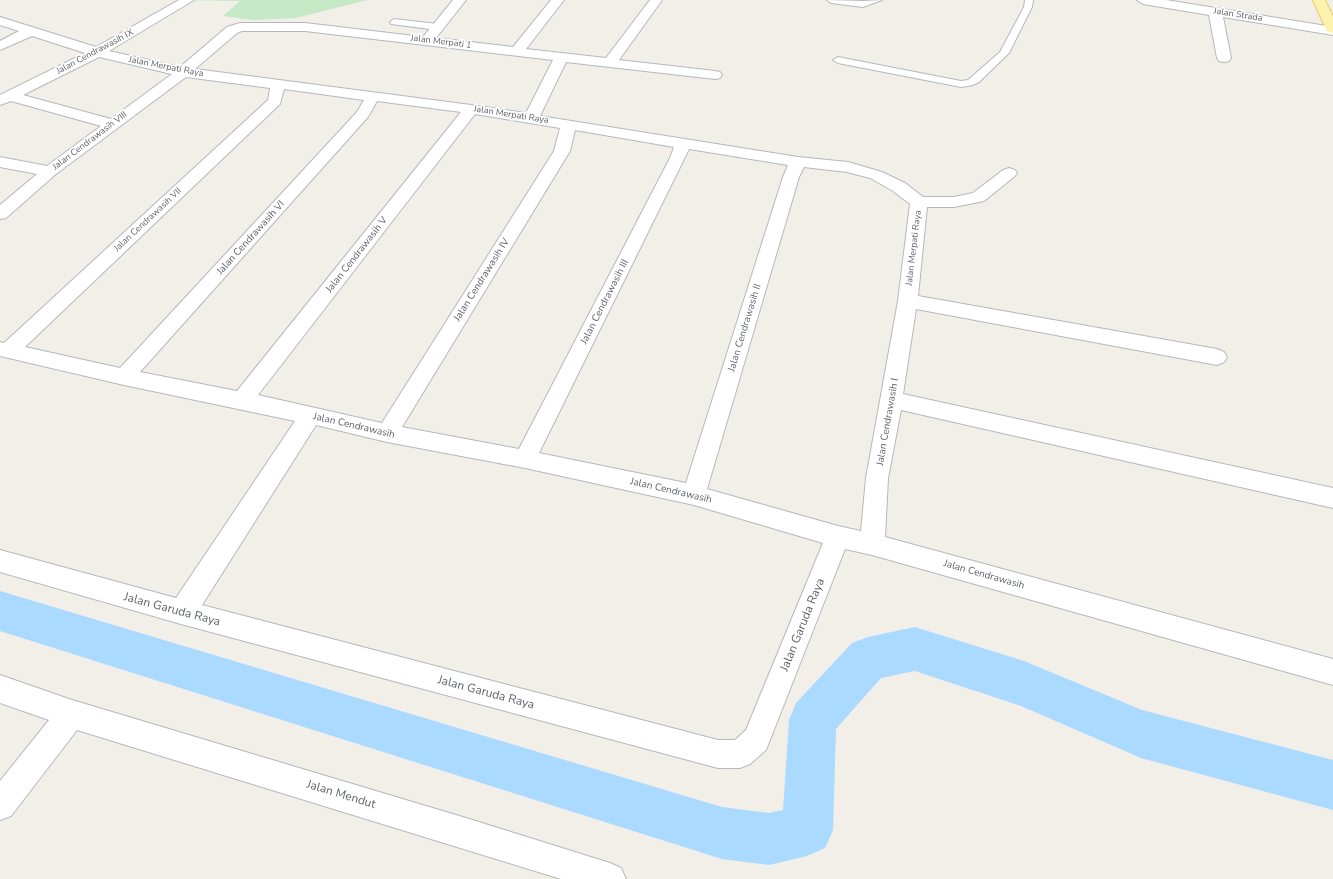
<!DOCTYPE html>
<style>
body{margin:0}
canvas{display:block;background:#f1efe8}
</style>
<canvas width="1333" height="879"></canvas>
<script>
const ctx = document.querySelector('canvas').getContext('2d');
ctx.lineJoin = 'round';
function fillPath(path, color) {
  ctx.fillStyle = color;
  ctx.fill(path, 'evenodd');
}
function shape(rows) {
  const path = new Path2D();
  for (const r of rows) {
    path.moveTo(r[0], r[1]);
    for (let i = 2; i < r.length; i += 2) path.lineTo(r[i], r[i + 1]);
  }
  return path;
}
function stroke(path, color, width, dash) {
  ctx.strokeStyle = color;
  ctx.lineWidth = width;
  ctx.lineCap = dash ? 'butt' : 'round';
  ctx.setLineDash(dash || []);
  ctx.stroke(path);
}
function drawText(font, color, halo, rows, align = 'center') {
  ctx.font = font + ' "Nunito Sans",sans-serif';
  ctx.lineWidth = 3.5;
  ctx.setLineDash([]);
  ctx.textBaseline = 'middle';
  ctx.strokeStyle = halo;
  ctx.fillStyle = color;
  for (const [text, x, y, turn = 0] of rows) {
    ctx.save();
    ctx.translate(x, y);
    ctx.rotate((+turn || 0) * Math.PI / 180);
    ctx.textAlign = isNaN(turn) ? turn : align;
    if (halo) ctx.strokeText(text, 0, 0);
    ctx.fillText(text, 0, 0);
    ctx.restore();
  }
}
fillPath(shape([
 [174,0,367,0,296,18,254,20,223,16,240,1]
]), '#c5e8c5');
fillPath(shape([
 [0,591,722,807,769,813,783,810,789,720,796,703,852,643,868,637,915,627,1024,661,1142,710,1333,760,1333,810,1141,758,1021,706,915,671,881,678,836,729,833,830,825,848,807,856,769,865,722,859,0,631,0,591]
]), '#aadaff');
const service = shape([
 [827,0,863,1,882,0,863,7,831,3,827,0],
 [1025,0,1033,0,1032,7,1009,53,979,82,973,85,961,87,838,63,833,60,838,57,961,81,968,80,1000,52,1024,7,1025,0],
 [394,19,438,24,442,27,438,30,391,24,390,22,394,19]
]);
const minor = shape([
 [179,0,194,0,109,51,180,67,227,27,240,23,305,23,423,37,453,0,466,0,436,38,513,47,551,0,564,0,526,49,606,58,650,0,662,0,619,60,715,71,720,72,722,75,720,78,715,79,566,62,540,116,798,157,848,162,882,172,905,183,923,197,954,197,973,193,1003,170,1009,168,1015,170,1017,173,1015,176,984,201,954,207,927,207,918,296,1217,349,1224,352,1227,357,1224,362,1217,365,916,309,903,394,1333,488,1333,508,901,410,888,478,885,537,1333,659,1333,685,872,555,845,549,766,750,750,764,740,768,718,768,181,624,0,572,0,550,176,598,295,421,124,385,0,356,0,342,4,343,268,100,270,88,186,77,56,174,6,218,0,219,0,205,37,174,0,167,0,157,47,166,101,126,11,101,0,105,0,95,85,53,32,36,0,50,0,41,19,31,0,25,0,17,96,47,179,0],
 [242,31,305,31,553,60,526,113,471,105,195,69,237,33,242,31],
 [99,57,172,74,111,119,23,95,99,57],
 [284,89,364,100,357,112,120,368,25,347,280,104,284,89],
 [377,101,461,112,237,391,140,372,368,117,377,101],
 [475,114,560,128,554,151,382,423,258,395,475,114],
 [575,130,674,147,670,158,519,449,402,427,570,151,575,130],
 [689,149,788,165,783,177,686,483,539,453,689,149],
 [804,167,847,172,870,178,893,191,910,204,898,301,866,478,861,531,838,526,707,489,799,177,804,167],
 [316,425,387,442,525,468,694,505,823,543,746,730,735,740,718,740,202,605,316,425],
 [1137,0,1166,0,1333,27,1333,35,1223,17,1231,58,1229,61,1224,62,1219,61,1217,58,1209,15,1143,4,1137,0],
 [0,675,72,700,466,818,610,863,621,868,626,879,561,879,77,730,11,816,0,820,0,781,49,720,0,703,0,675]
]);
const primary = shape([
 [1313,0,1325,0,1333,16,1333,33,1328,32,1326,29,1313,0]
]);
stroke(service, '#b5b8bc', 2);
stroke(minor, '#b5b8bc', 2);
stroke(primary, '#f2c960', 2);
fillPath(service, '#fff');
fillPath(minor, '#fff');
fillPath(primary, '#fff2af');
drawText('9px', '#5f6368', '#fff', [
 ["Jalan Strada",1238,15,9],
 ["Jalan Merpati 1",441,42,7],
 ["Jalan Cendrawasih IX",95,52,-28],
 ["Jalan Merpati Raya",166,67,11],
 ["Jalan Merpati Raya",511,115,9],
 ["Jalan Cendrawasih VIII",90,141,-37],
 ["Jalan Cendrawasih VII",148,220,-43],
 ["Jalan Merpati Raya",914,248,-83]
]);
drawText('10px', '#5f6368', '#fff', [
 ["Jalan Cendrawasih VI",251,238,-48],
 ["Jalan Cendrawasih V",357,255,-52],
 ["Jalan Cendrawasih IV",482,280,-58],
 ["Jalan Cendrawasih III",605,302,-63],
 ["Jalan Cendrawasih II",745,328,-73],
 ["Jalan Cendrawasih I",888,422,-80],
 ["Jalan Cendrawasih",354,426,13],
 ["Jalan Cendrawasih",671,491,13],
 ["Jalan Cendrawasih",984,575,16]
]);
drawText('12px', '#5f6368', '#fff', [
 ["Jalan Garuda Raya",172,610,15],
 ["Jalan Garuda Raya",803,625,-68],
 ["Jalan Garuda Raya",486,693,15],
 ["Jalan Mendut",341,795,17]
]);
</script>
